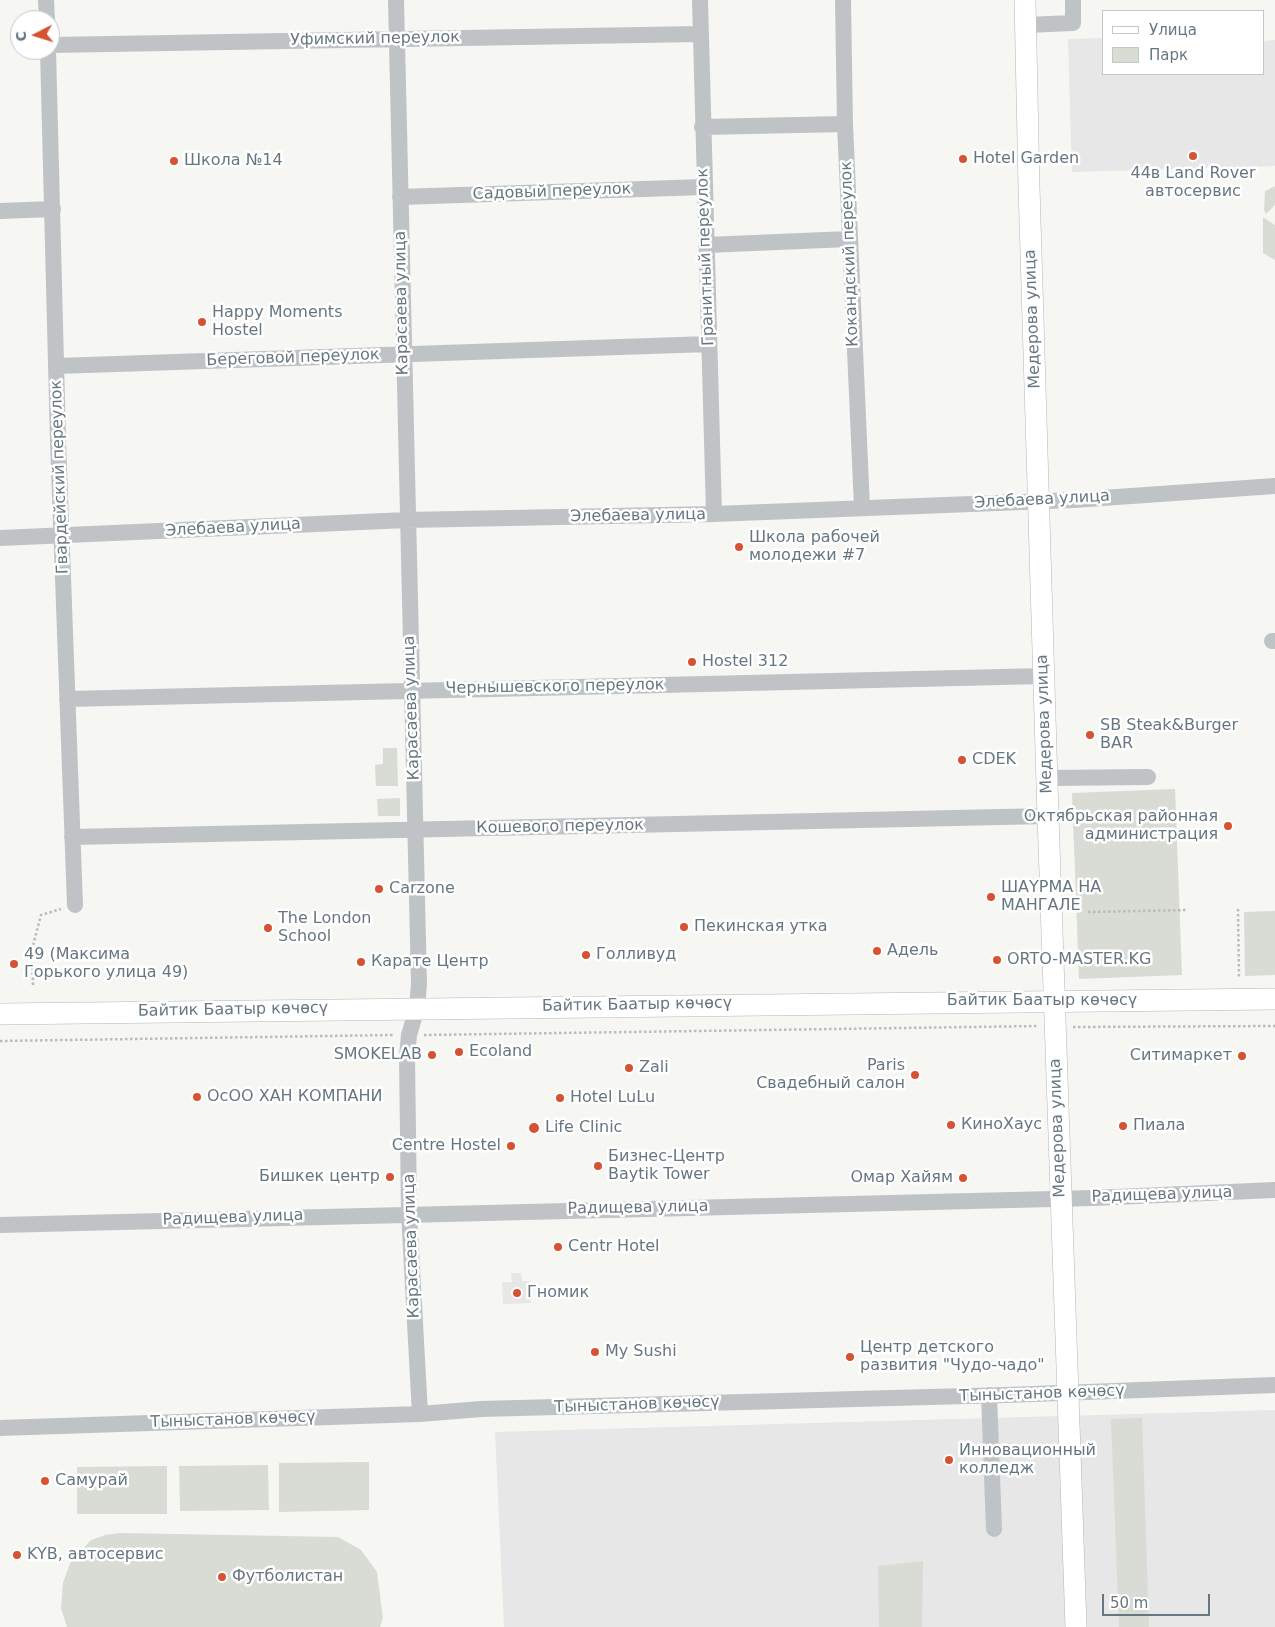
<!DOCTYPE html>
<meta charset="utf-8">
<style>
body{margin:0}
#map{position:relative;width:1275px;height:1627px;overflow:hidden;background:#f6f6f3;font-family:"DejaVu Sans",sans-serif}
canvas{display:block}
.legend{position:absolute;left:1102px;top:10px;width:162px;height:65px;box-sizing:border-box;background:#fff;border:1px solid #c2c9cd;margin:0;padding:6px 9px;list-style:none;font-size:15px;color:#677781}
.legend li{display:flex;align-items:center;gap:10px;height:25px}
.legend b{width:25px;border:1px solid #c2c9cd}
.north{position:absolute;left:10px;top:10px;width:50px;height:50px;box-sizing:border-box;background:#fff;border:1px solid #c2c9cd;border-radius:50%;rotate:265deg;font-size:14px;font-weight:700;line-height:20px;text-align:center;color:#677781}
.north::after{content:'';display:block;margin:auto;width:18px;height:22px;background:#d55233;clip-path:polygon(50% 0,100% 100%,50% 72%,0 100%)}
.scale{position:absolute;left:1102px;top:1594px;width:108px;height:22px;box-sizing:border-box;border:2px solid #677781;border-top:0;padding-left:6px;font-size:15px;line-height:18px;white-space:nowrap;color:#677781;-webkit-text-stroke:4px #fff;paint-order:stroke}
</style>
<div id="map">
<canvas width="1275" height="1627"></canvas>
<ul class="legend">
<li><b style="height:6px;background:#fff"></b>Улица</li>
<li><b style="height:14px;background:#d8dcd4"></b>Парк</li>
</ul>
<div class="north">С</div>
<div class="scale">50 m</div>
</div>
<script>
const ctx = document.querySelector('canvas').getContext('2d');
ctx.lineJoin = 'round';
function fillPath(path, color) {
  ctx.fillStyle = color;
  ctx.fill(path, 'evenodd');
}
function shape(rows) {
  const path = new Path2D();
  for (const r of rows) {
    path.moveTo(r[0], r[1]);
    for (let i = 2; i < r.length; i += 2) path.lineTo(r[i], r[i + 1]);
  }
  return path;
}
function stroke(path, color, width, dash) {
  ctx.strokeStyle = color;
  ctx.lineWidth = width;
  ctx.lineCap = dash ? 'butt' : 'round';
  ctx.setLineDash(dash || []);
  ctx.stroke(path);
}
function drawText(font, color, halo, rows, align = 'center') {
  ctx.font = font + ' "DejaVu Sans",sans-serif';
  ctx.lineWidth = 5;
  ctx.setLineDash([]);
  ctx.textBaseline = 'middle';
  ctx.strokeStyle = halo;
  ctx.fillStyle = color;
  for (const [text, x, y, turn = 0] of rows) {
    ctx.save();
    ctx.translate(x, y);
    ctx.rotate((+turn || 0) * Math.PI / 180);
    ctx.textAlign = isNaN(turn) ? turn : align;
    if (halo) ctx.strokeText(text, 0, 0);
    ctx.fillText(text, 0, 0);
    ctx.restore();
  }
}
fillPath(shape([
 [1104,38,1104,74,1264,74,1264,41,1275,40,1275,166,1072,172,1068,39],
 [511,1273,521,1273,522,1281,530,1281,531,1303,503,1304,502,1282,512,1282],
 [1275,1410,1275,1627,504,1627,495,1432]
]), '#e6e7e6');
fillPath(shape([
 [1275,186,1275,205,1266,214,1264,210,1265,191],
 [1263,217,1275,225,1275,260,1263,253],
 [383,748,397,748,398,786,376,786,375,765,383,764],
 [1175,789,1182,975,1079,979,1072,793],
 [400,798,400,816,378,816,377,799],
 [1275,911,1275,975,1245,976,1244,912],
 [1142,1418,1149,1627,1119,1627,1111,1419],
 [369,1462,369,1510,279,1512,279,1463],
 [268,1465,269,1510,180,1511,179,1466],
 [167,1466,167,1514,77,1514,77,1467],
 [120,1533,338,1537,361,1550,377,1572,383,1618,380,1627,67,1627,61,1608,63,1583,70,1563,91,1540,105,1535],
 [923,1561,922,1627,879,1627,878,1566]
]), '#d8dcd4');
const major = shape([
 [1025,0,1029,187,1048,816,1076,1627],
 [0,1014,1275,999]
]);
stroke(major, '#b3b7ba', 22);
stroke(shape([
 [1238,909,1239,978],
 [1088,912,1188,910],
 [33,985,32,949,41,915,61,909],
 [1073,1027,1275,1026],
 [424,1035,1038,1026],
 [0,1041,393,1035]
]), '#b9bcbe', 2.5, [2.5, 2.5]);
stroke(shape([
 [46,0,47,20],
 [396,0,419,984,417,1008,409,1035,407,1056,409,1213,420,1414],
 [700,0,714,514],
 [843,0,845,124,862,508],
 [1026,25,1073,23,1073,0],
 [50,45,700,34],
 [48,50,58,441,75,905],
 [702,127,845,124],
 [400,197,704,187],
 [0,211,53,209],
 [706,245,849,239],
 [57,366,709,344],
 [0,538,407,520,714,514,1074,500,1275,486],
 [1272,641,1275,641],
 [67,699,1044,676],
 [1047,778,1148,777],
 [72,837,1048,816],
 [0,1225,1093,1198,1275,1190],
 [989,1395,994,1529],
 [0,1428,420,1414,481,1409,1006,1395,1275,1385]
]), '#bfc3c6', 16);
stroke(major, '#fff', 21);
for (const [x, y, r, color] of [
 [1193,156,5,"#d55233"],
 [963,159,5,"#d55233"],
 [174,161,5,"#d55233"],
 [202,322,5,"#d55233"],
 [739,547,5,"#d55233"],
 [692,662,5,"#d55233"],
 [1090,735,5,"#d55233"],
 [962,760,5,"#d55233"],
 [1228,826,5,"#d55233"],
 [379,889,5,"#d55233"],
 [991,897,5,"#d55233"],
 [684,927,5,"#d55233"],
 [268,928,5,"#d55233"],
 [877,951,5,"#d55233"],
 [586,955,5,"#d55233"],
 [997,960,5,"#d55233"],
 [361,962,5,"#d55233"],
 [14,964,5,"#d55233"],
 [459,1052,5,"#d55233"],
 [432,1055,5,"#d55233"],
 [1242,1056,5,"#d55233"],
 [629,1068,5,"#d55233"],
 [915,1075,5,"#d55233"],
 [197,1097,5,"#d55233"],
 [560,1098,5,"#d55233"],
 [951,1125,5,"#d55233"],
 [1123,1126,5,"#d55233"],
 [534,1128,6,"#d55233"],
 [511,1146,5,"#d55233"],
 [598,1166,5,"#d55233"],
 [390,1177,5,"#d55233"],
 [963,1178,5,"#d55233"],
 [558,1247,5,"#d55233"],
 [517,1293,5,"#d55233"],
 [595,1352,5,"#d55233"],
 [850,1357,5,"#d55233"],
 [949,1460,5,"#d55233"],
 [45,1481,5,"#d55233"],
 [17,1555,5,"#d55233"],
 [222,1577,5,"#d55233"]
]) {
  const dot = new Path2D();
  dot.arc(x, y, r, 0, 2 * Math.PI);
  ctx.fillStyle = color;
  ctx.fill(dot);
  stroke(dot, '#fff', 2);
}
drawText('16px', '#677781', '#fff', [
 ["Уфимский переулок",375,39,-1],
 ["Садовый переулок",552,192,-2],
 ["Кокандский переулок",850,254,-92],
 ["Гранитный переулок",706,257,-92],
 ["Карасаева улица",402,303,-91],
 ["Медерова улица",1033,319,-92],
 ["Береговой переулок",293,358,-2],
 ["Гвардейский переулок",60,477,-92],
 ["Элебаева улица",1042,500,-3],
 ["Элебаева улица",638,516,-1],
 ["Элебаева улица",233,528,-3],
 ["Чернышевского переулок",555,687,-1],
 ["Карасаева улица",412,708,-92],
 ["Медерова улица",1045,724,-92],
 ["Кошевого переулок",560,827,-1],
 ["Байтик Баатыр көчөсү",1042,1001],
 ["Байтик Баатыр көчөсү",637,1005,-1],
 ["Байтик Баатыр көчөсү",233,1010,-1],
 ["Медерова улица",1058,1128,-92],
 ["Радищева улица",1162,1195,-2],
 ["Радищева улица",638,1208,-1],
 ["Радищева улица",233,1218,-2],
 ["Карасаева улица",412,1246,-92],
 ["Тыныстанов көчөсү",1042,1394,-2],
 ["Тыныстанов көчөсү",637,1405,-2],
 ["Тыныстанов көчөсү",233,1420,-2]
]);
drawText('16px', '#677781', '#fff', [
 ["Hotel Garden",973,159],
 ["Школа №14",184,161],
 ["44в Land Rover",1193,174,"center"],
 ["автосервис",1193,192,"center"],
 ["Happy Moments",212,313],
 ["Hostel",212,331],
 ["Школа рабочей",749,538],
 ["молодежи #7",749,556],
 ["Hostel 312",702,662],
 ["SB Steak&Burger",1100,726],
 ["BAR",1100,744],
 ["CDEK",972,760],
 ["Октябрьская районная",1218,817,"right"],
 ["администрация",1218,835,"right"],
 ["ШАҮРМА НА",1001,888],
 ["МАНГАЛЕ",1001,906],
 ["Carzone",389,889],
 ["The London",278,919],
 ["School",278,937],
 ["Пекинская утка",694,927],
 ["Адель",887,951],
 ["49 (Максима",24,955],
 ["Горького улица 49)",24,973],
 ["Голливуд",596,955],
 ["ORTO-MASTER.KG",1007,960],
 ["Карате Центр",371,962],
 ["Ecoland",469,1052],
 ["SMOKELAB",422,1055,"right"],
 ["Ситимаркет",1232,1056,"right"],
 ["Paris",905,1066,"right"],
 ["Свадебный салон",905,1084,"right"],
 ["Zali",639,1068],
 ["ОсОО ХАН КОМПАНИ",207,1097],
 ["Hotel LuLu",570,1098],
 ["КиноХаус",961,1125],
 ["Пиала",1133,1126],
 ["Life Clinic",545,1128],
 ["Centre Hostel",501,1146,"right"],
 ["Бизнес-Центр",608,1157],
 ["Baytik Tower",608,1175],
 ["Бишкек центр",380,1177,"right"],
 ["Омар Хайям",953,1178,"right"],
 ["Centr Hotel",568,1247],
 ["Гномик",527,1293],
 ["Центр детского",860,1348],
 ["развития \"Чудо-чадо\"",860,1366],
 ["My Sushi",605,1352],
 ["Инновационный",959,1451],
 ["колледж",959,1469],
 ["Самурай",55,1481],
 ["KYB, автосервис",27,1555],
 ["Футболистан",232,1577]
], 'left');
</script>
